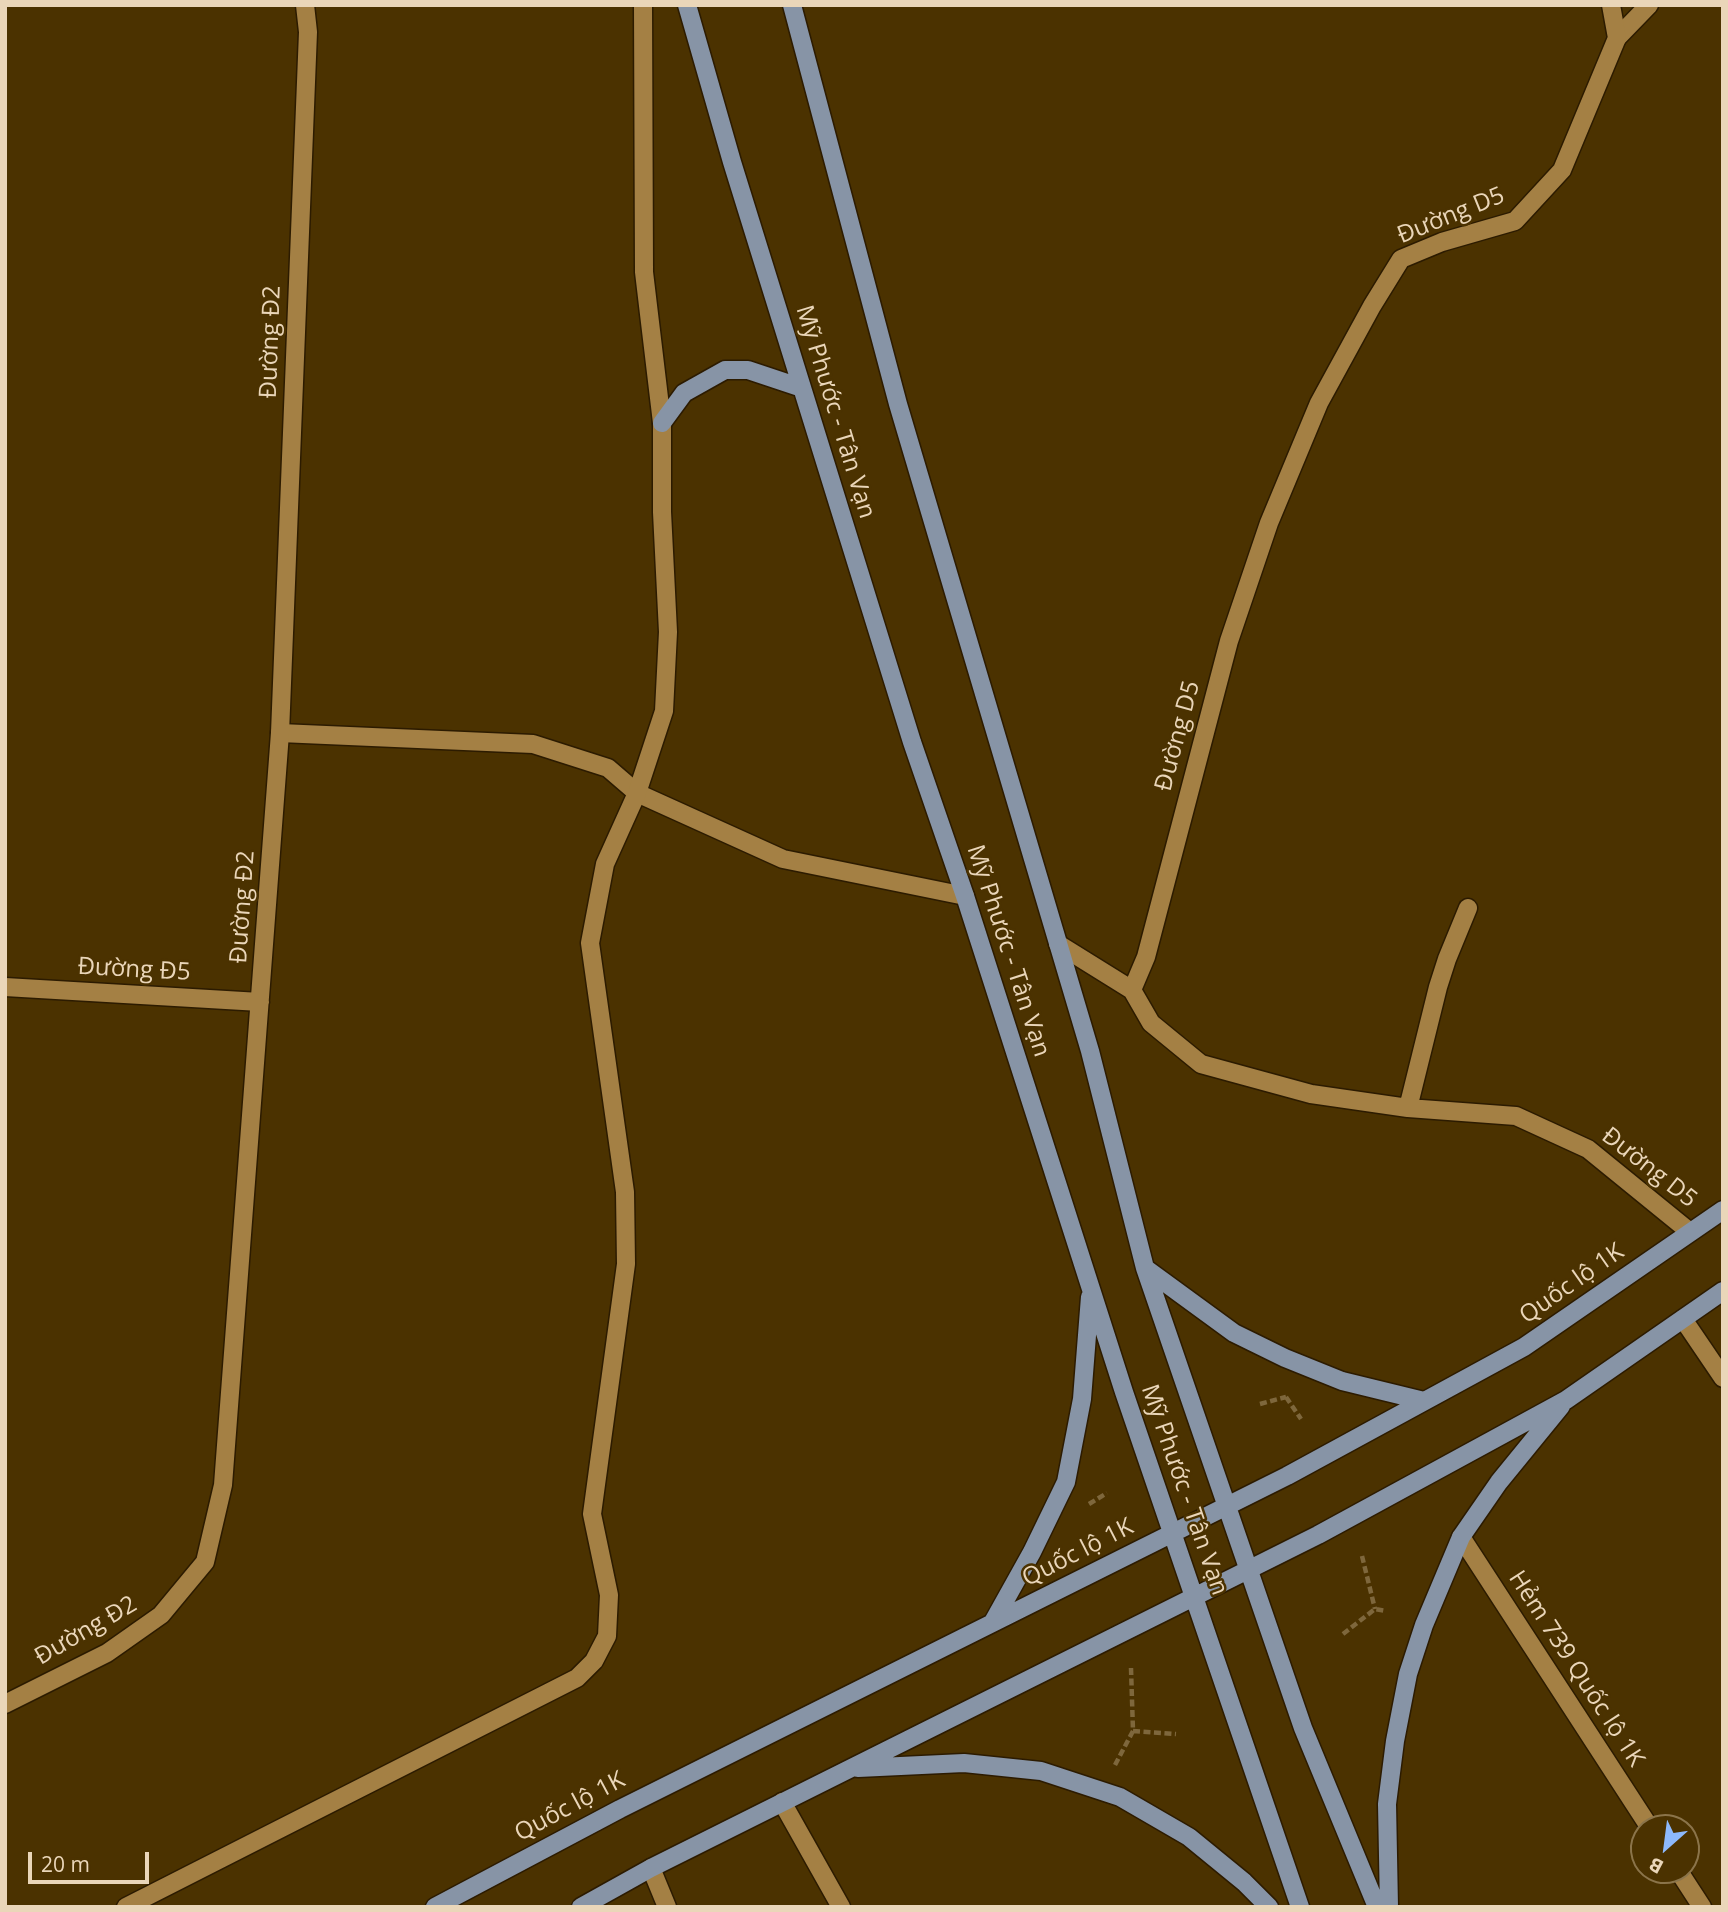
<!DOCTYPE html>
<meta charset="utf-8">
<style>
body{margin:0}
#map{position:relative;width:1728px;height:1912px;overflow:hidden;background:#4b3200;font-family:"Open Sans",sans-serif}
canvas{display:block}
.frame{position:absolute;inset:0;border:7px solid #ead6b9;pointer-events:none}
.north{position:absolute;left:1630px;top:1814px;width:70px;height:70px;box-sizing:border-box;background:#4b3200;border:2px solid #8b744a;border-radius:50%;rotate:208deg;font-size:19px;font-weight:700;line-height:28px;text-align:center;color:#ead6b9}
.north::after{content:'';display:block;margin:auto;width:24px;height:32px;background:#8db9fc;clip-path:polygon(50% 0,100% 100%,50% 72%,0 100%)}
.scale{position:absolute;left:28px;top:1852px;width:121px;height:32px;box-sizing:border-box;border:4px solid #ead6b9;border-top:0;padding-left:9px;font-size:21px;line-height:24px;white-space:nowrap;color:#ead6b9;-webkit-text-stroke:5px #4b3200;paint-order:stroke}
</style>
<div id="map">
<canvas width="1728" height="1912"></canvas>
<div class="frame"></div>
<div class="north">B</div>
<div class="scale">20 m</div>
</div>
<script>
const ctx = document.querySelector('canvas').getContext('2d');
ctx.lineJoin = 'round';
function shape(rows) {
  const path = new Path2D();
  for (const r of rows) {
    path.moveTo(r[0], r[1]);
    for (let i = 2; i < r.length; i += 2) path.lineTo(r[i], r[i + 1]);
  }
  return path;
}
function stroke(path, color, width, dash) {
  ctx.strokeStyle = color;
  ctx.lineWidth = width;
  ctx.lineCap = dash ? 'butt' : 'round';
  ctx.setLineDash(dash || []);
  ctx.stroke(path);
}
function drawText(font, color, halo, rows, align = 'center') {
  ctx.font = font + ' "Open Sans",sans-serif';
  ctx.lineWidth = 5;
  ctx.setLineDash([]);
  ctx.textBaseline = 'middle';
  ctx.strokeStyle = halo;
  ctx.fillStyle = color;
  for (const [text, x, y, turn = 0] of rows) {
    ctx.save();
    ctx.translate(x, y);
    ctx.rotate((+turn || 0) * Math.PI / 180);
    ctx.textAlign = isNaN(turn) ? turn : align;
    if (halo) ctx.strokeText(text, 0, 0);
    ctx.fillText(text, 0, 0);
    ctx.restore();
  }
}
const service = shape([
 [1617,38,1649,5],
 [280,733,533,744,608,768,637,793,783,859,965,896]
]);
const minor = shape([
 [1611,5,1617,38,1562,170,1515,221,1442,242,1401,259,1372,306,1319,403,1269,523,1229,641,1146,957,1132,990,1151,1023,1201,1064,1311,1094,1408,1108,1516,1116,1588,1149,1690,1232],
 [1058,944,1132,990],
 [5,987,260,1002],
 [1408,1108,1438,987,1447,959,1468,908],
 [1683,1319,1723,1378],
 [1461,1537,1650,1828],
 [5,1704,107,1653,161,1615,205,1562,223,1485,280,733,308,32,305,5],
 [782,1802,841,1907],
 [651,1868,667,1907],
 [1678,1870,1702,1907],
 [126,1907,577,1678,594,1661,607,1636,609,1595,592,1514,626,1264,625,1192,590,943,605,864,637,793,664,711,668,632,662,512,662,423,644,272,643,5]
]);
const primary = shape([
 [687,5,732,162,912,742,965,896,1124,1392,1300,1907],
 [792,5,898,404,1090,1051,1145,1268,1303,1728,1377,1907],
 [662,423,684,393,725,370,748,370,802,388],
 [1145,1268,1234,1333,1285,1358,1342,1381,1424,1401],
 [993,1622,1032,1552,1066,1482,1082,1399,1090,1297],
 [858,1768,964,1763,1041,1771,1120,1797,1189,1837,1244,1882,1269,1907],
 [435,1907,620,1809,1287,1476,1524,1347,1723,1210],
 [581,1907,651,1868,1318,1535,1566,1400,1723,1291],
 [1389,1907,1387,1804,1395,1741,1408,1674,1424,1625,1461,1537,1499,1482,1561,1406]
]);
stroke(service, '#2c1b00', 21);
stroke(minor, '#2c1b00', 21);
stroke(primary, '#2c1b00', 21);
stroke(shape([
 [1286,1397,1301,1419],
 [1260,1404,1286,1397],
 [1089,1504,1107,1493],
 [1362,1556,1375,1609],
 [1343,1634,1375,1609,1386,1611],
 [1133,1731,1176,1734],
 [1115,1765,1133,1731,1131,1668]
]), '#7e673c', 4.5, [7, 3.5]);
stroke(service, '#a48044', 18);
stroke(minor, '#a48044', 18);
stroke(primary, '#8794a6', 18);
drawText('24px', '#ead6b9', '#4b3200', [
 ["Đường D5",1451,216,-22],
 ["Đường Đ2",271,342,-88],
 ["Mỹ Phước - Tân Vạn",835,412,73],
 ["Đường D5",1178,736,-75],
 ["Đường Đ2",243,907,-86],
 ["Mỹ Phước - Tân Vạn",1008,951,72],
 ["Đường Đ5",134,970,3],
 ["Đường D5",1649,1168,38],
 ["Quốc lộ 1K",1572,1284,-35],
 ["Mỹ Phước - Tân Vạn",1184,1490,71],
 ["Quốc lộ 1K",1078,1553,-27],
 ["Đường Đ2",86,1631,-30],
 ["Hẻm 739 Quốc lộ 1K",1576,1669,57],
 ["Quốc lộ 1K",570,1807,-28]
]);
</script>
